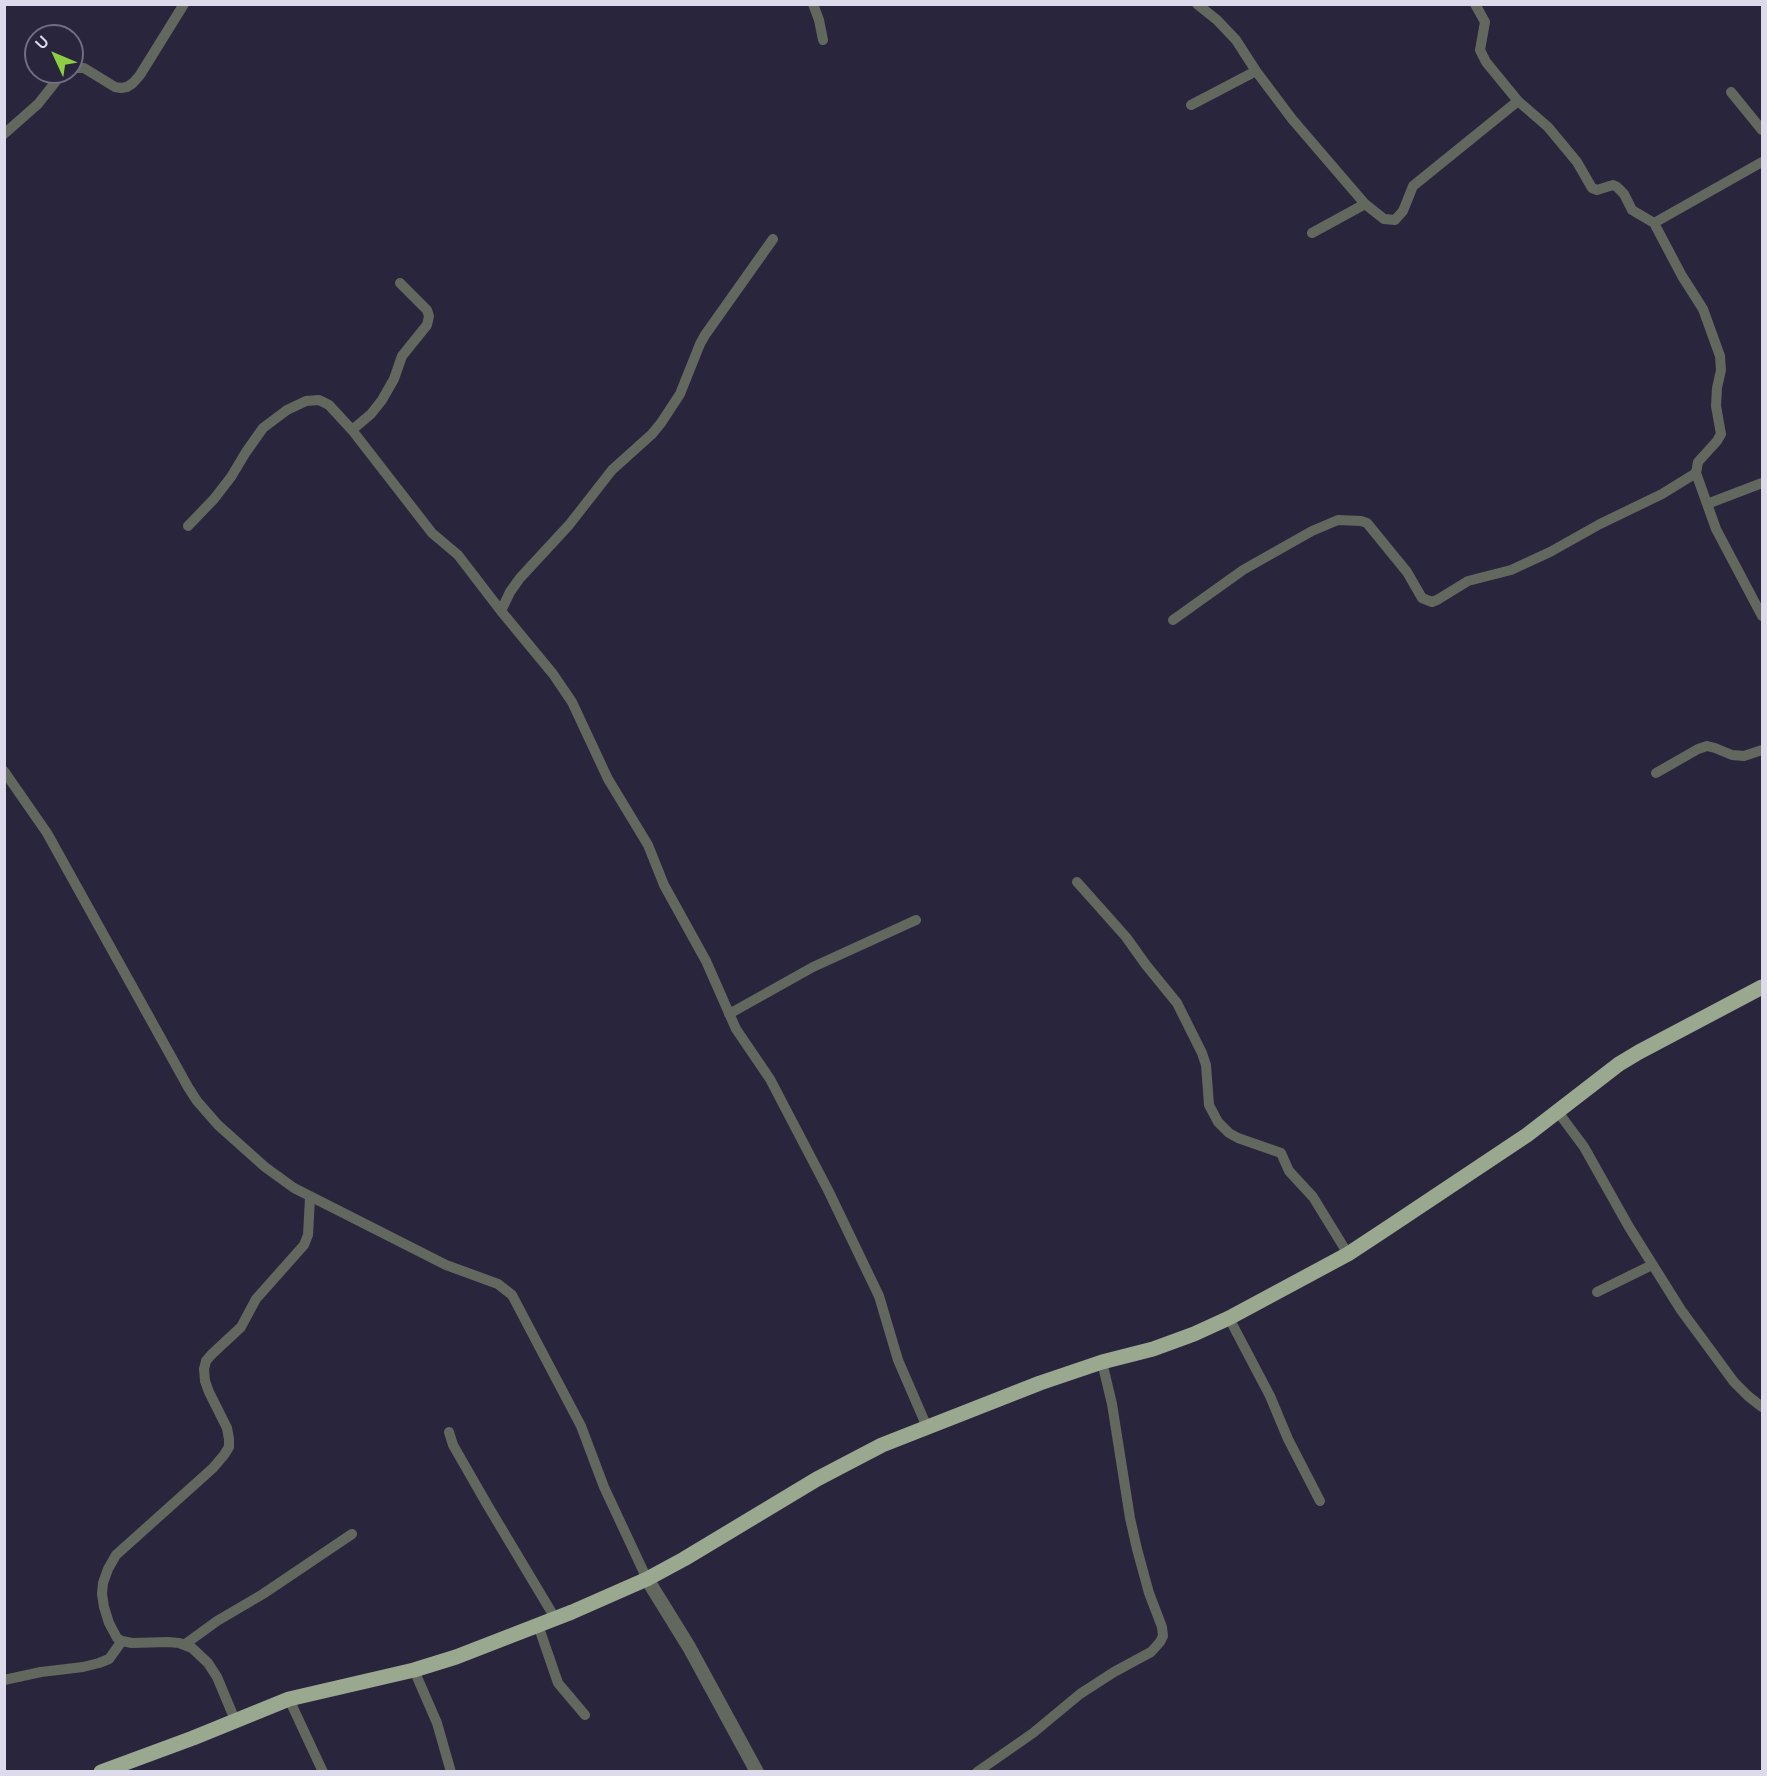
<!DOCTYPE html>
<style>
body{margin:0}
#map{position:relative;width:1767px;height:1776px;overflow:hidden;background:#29253d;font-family:Cabin,sans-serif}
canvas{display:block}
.frame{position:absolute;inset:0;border:6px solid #dddbeb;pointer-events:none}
.north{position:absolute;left:24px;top:24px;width:60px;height:60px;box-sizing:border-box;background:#29253d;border:2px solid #716e83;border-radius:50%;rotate:314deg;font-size:16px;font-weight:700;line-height:24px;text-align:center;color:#dddbeb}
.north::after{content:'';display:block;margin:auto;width:21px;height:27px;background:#8dce44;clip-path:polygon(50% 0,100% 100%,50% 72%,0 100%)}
</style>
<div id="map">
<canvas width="1767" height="1776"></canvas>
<div class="frame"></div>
<div class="north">U</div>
</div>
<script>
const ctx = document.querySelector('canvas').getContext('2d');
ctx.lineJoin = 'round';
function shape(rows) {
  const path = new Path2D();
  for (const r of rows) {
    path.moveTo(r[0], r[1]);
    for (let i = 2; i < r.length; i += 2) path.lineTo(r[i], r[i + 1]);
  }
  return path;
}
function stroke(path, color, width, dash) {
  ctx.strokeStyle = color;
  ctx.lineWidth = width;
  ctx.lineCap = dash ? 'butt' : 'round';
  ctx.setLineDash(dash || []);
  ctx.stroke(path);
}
stroke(shape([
 [813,4,819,20,823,40],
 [1197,4,1217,20,1236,40,1256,71,1292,119,1365,204,1384,219,1395,220,1403,211,1413,186,1518,101],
 [1475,4,1485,22,1480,50,1486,62,1518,101,1548,127,1577,162,1592,188,1597,190,1613,185,1617,187,1624,194,1632,210,1654,223,1682,276,1703,309,1720,356,1721,370,1717,388,1716,406,1721,434,1717,441,1698,462,1696,473,1716,529,1762,616],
 [72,68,84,68,115,87,121,88,127,87,133,83,140,75,184,4],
 [1731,92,1762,130],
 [1191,105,1256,71],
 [4,134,38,104,57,80,66,72],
 [1654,223,1762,162],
 [1312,233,1365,204],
 [352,430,371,414,382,400,394,379,402,356,427,325,429,316,427,310,400,283],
 [1707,504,1762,483],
 [188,526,214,499,231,477,246,452,263,428,287,410,306,401,319,400,329,405,352,430,432,533,458,555,501,611,553,674,572,702,608,779,648,845,664,885,706,961,736,1029,770,1079,828,1190,879,1296,898,1360,927,1427],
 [501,611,510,592,520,578,569,525,612,470,652,434,661,423,680,394,700,344,705,335,773,239],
 [1173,620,1243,570,1312,531,1338,520,1361,521,1367,523,1407,572,1422,598,1432,602,1437,600,1468,581,1511,570,1550,552,1600,524,1662,494,1696,473],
 [4,771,47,833,188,1087,197,1101,218,1125,265,1167,294,1188,446,1265,498,1284,512,1295,581,1426,604,1487,647,1579],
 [1656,773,1698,749,1707,746,1715,748,1732,755,1744,756,1762,750],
 [1077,882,1126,937,1146,965,1177,1003,1202,1053,1206,1065,1209,1105,1218,1122,1229,1133,1238,1138,1281,1153,1289,1171,1313,1197,1348,1254],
 [729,1014,813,967,916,920],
 [1558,1112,1584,1147,1629,1227,1681,1310,1734,1382,1748,1396,1762,1407],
 [1597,1292,1652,1265],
 [1229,1318,1270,1396,1288,1439,1320,1501],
 [449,1432,453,1445,488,1506,555,1618],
 [538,1625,558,1683,585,1715],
 [184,1645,217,1621,263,1594,352,1534],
 [414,1670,437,1723,451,1772],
 [4,1680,41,1672,83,1667,99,1663,109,1659,122,1641],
 [289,1699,323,1772],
 [235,1720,217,1677,208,1663,192,1648,179,1643,168,1642,132,1643,122,1641,117,1638,109,1623,104,1607,102,1594,103,1583,108,1569,116,1555,213,1468,224,1455,229,1447,229,1439,227,1428,209,1392,205,1381,204,1369,206,1361,211,1355,241,1327,256,1299,304,1245,308,1235,310,1198],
 [977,1772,1033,1733,1080,1694,1114,1672,1151,1652,1160,1642,1163,1636,1162,1627,1149,1593,1137,1549,1130,1518,1112,1404,1102,1362]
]), '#62685d', 10);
stroke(shape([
 [647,1579,689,1647,757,1772]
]), '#62685d', 14);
stroke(shape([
 [101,1772,193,1738,289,1699,414,1670,456,1657,572,1612,647,1579,684,1559,817,1479,882,1445,1040,1383,1102,1362,1153,1349,1194,1334,1229,1318,1348,1254,1389,1227,1527,1135,1619,1064,1639,1052,1762,987]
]), '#9aa890', 15);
</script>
